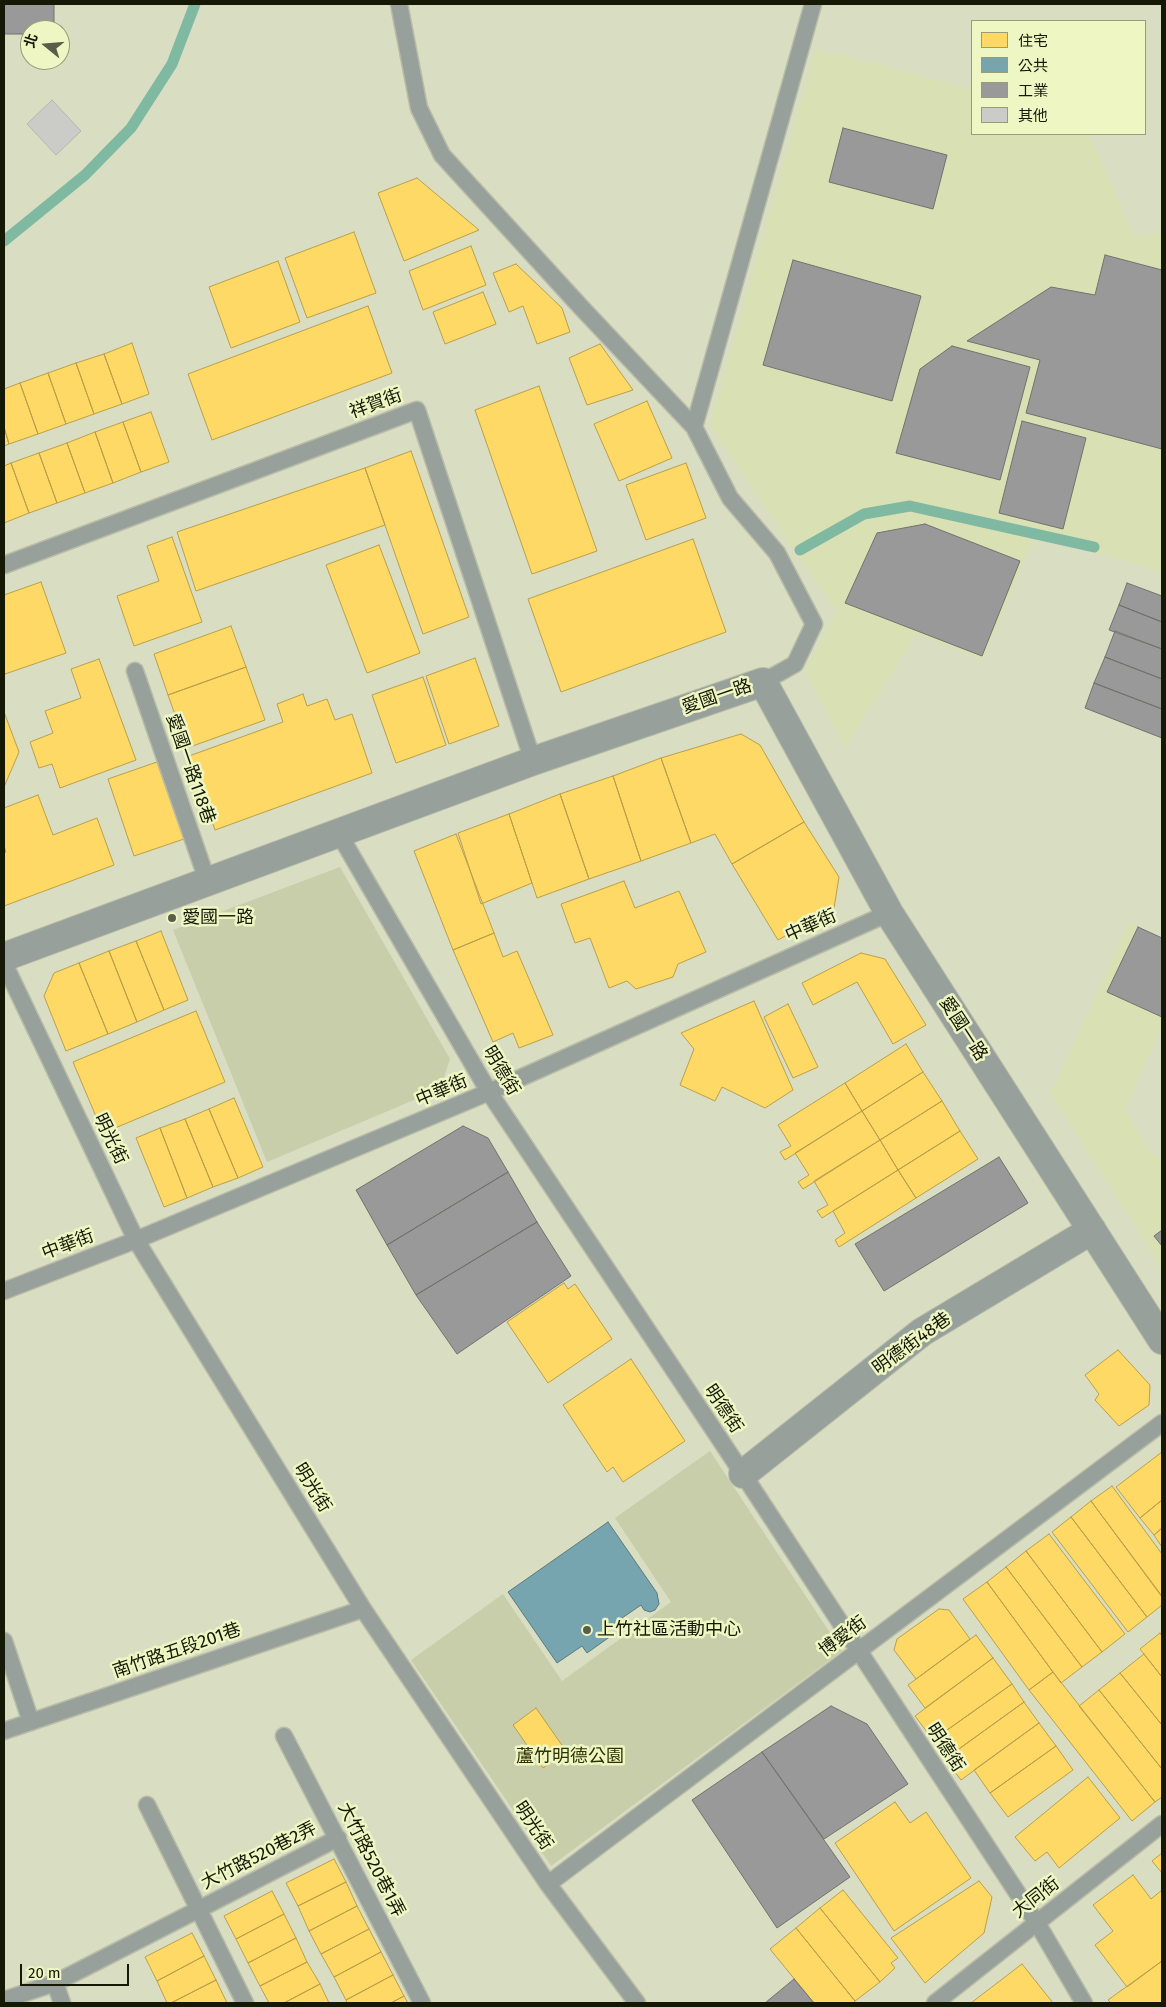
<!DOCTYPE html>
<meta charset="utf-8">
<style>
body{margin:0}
#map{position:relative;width:1166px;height:2007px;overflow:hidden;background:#d9ddc2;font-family:"Fira Sans","Noto Sans TC",sans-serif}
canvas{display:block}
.frame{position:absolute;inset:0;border:5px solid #161806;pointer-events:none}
.legend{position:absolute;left:971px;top:20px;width:175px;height:115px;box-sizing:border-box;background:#eef6c3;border:1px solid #989d77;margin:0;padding:6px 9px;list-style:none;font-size:15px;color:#161806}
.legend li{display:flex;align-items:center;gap:10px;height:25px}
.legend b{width:25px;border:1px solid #989d77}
.north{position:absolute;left:20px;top:20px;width:50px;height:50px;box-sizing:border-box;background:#eef6c3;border:1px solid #989d77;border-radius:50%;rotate:287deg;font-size:14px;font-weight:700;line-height:20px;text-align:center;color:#161806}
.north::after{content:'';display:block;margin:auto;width:18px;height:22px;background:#5a5d48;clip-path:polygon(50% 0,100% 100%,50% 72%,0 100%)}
.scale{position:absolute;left:20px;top:1964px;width:109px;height:22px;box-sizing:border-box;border:2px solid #161806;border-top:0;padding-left:6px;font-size:15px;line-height:18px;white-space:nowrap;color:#161806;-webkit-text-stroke:4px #eef6c3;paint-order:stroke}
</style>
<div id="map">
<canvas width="1166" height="2007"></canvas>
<div class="frame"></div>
<ul class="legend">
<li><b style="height:14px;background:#ffd966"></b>住宅</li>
<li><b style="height:14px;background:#76a5af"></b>公共</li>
<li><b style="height:14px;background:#999"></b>工業</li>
<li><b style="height:14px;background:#cbcbc8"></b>其他</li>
</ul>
<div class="north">北</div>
<div class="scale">20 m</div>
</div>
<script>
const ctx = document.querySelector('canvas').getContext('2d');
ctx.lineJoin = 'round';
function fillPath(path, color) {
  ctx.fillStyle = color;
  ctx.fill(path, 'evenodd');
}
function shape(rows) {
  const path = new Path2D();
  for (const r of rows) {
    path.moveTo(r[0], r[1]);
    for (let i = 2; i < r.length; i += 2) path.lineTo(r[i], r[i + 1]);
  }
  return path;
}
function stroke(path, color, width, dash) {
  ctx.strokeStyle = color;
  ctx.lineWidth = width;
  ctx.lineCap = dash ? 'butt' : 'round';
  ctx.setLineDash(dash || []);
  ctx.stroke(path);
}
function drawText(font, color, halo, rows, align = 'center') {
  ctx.font = font + ' "Fira Sans","Noto Sans TC",sans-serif';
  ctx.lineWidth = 5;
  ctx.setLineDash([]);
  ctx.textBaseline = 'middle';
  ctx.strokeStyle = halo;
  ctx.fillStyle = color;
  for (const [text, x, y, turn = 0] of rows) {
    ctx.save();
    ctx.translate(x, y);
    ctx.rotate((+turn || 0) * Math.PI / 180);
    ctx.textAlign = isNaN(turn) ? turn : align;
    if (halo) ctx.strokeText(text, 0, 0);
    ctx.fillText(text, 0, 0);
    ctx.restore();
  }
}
fillPath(shape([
 [816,49,972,89,972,134,1089,134,1135,238,1162,232,1162,573,1111,556,1034,538,983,659,916,634,845,748,805,670,837,613,710,425],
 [1129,923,1162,938,1162,1025,1125,1110,1152,1154,1162,1160,1162,1269,1051,1093]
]), '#d9e0b3');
fillPath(shape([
 [340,867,450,1059,440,1089,267,1162,173,930],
 [710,1451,842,1651,551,1866,411,1660,503,1594,562,1681,671,1602,615,1518]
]), '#c8cea9');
const homes = shape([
 [417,178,479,230,404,261,378,193,417,178],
 [354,232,376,293,307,318,285,258,354,232],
 [471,246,486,285,423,310,409,271,471,246],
 [278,261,300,322,231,348,209,287,278,261],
 [516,264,562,308,570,332,537,344,523,306,509,312,493,273,516,264],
 [483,292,496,324,445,344,433,312,483,292],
 [368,306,392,373,212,440,188,374,368,306],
 [132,343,149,394,122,404,104,354,132,343],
 [600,344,633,390,587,405,569,358,600,344],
 [104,354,122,404,94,414,76,363,104,354],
 [76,363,94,414,66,424,48,373,76,363],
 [48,373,66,424,38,434,20,383,48,373],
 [20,383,38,434,9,444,4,427,4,389,20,383],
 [539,386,597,551,532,574,475,410,539,386],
 [647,401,672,458,619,481,594,424,647,401],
 [151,412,169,462,141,472,123,422,151,412],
 [123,422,141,472,113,483,95,432,123,422],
 [4,427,9,444,4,446,4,427],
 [95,432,113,483,85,493,67,443,95,432],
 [67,443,85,493,57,503,39,453,67,443],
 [411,451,469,617,423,634,365,468,411,451],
 [39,453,57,503,29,513,11,463,39,453],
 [11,463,29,513,4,523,4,466,11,463],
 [686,463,706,518,646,540,626,485,686,463],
 [365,468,385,525,196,591,177,532,365,468],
 [172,537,202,622,134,646,117,596,159,581,147,546,172,537],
 [693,539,726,632,561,692,528,599,693,539],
 [379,545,420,653,367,673,326,565,379,545],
 [41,582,66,653,5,674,4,670,4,595,41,582],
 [231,626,246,667,168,695,154,654,231,626],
 [475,658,499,726,449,744,426,676,475,658],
 [99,659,136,760,60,788,52,764,39,768,30,742,53,733,45,711,81,698,71,669,99,659],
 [246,667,265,720,187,748,168,695,246,667],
 [423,677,446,745,396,763,372,695,423,677],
 [303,694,307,706,327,699,335,720,352,714,372,773,215,830,189,756,283,722,277,704,303,694],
 [4,712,19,752,4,787,4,712],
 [741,734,760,745,804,822,732,864,715,834,691,843,661,758,741,734],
 [661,758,691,843,641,861,613,776,661,758],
 [157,762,184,839,134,856,108,779,157,762],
 [613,776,641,861,589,879,560,794,613,776],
 [560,794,589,879,537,898,509,814,560,794],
 [38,795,53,835,97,818,114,865,4,906,4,853,6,852,4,846,4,808,38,795],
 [509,814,532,883,481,904,458,833,509,814],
 [804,822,839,877,834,908,778,940,732,864,804,822],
 [456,834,494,933,453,950,414,851,456,834],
 [624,881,635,908,679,891,706,952,678,964,673,977,636,989,627,981,609,988,590,938,575,943,561,904,624,881],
 [161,931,188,1000,164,1010,136,941,161,931],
 [494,933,503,957,517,951,553,1035,519,1048,513,1033,493,1042,453,950,494,933],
 [136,941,164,1010,137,1022,109,951,136,941],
 [109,951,137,1022,108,1034,79,963,109,951],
 [861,953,885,959,926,1025,893,1044,857,982,813,1005,802,983,861,953],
 [79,963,108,1034,66,1051,44,996,54,973,79,963],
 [754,1001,793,1090,765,1108,722,1087,715,1101,680,1085,694,1049,681,1033,754,1001],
 [788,1004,818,1067,793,1078,764,1017,788,1004],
 [196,1011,225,1082,103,1133,73,1062,196,1011],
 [906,1044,923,1072,862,1111,845,1083,906,1044],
 [923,1072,942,1101,880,1140,862,1111,923,1072],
 [845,1083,862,1111,785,1160,780,1152,791,1146,778,1125,845,1083],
 [234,1098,263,1167,238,1178,209,1109,234,1098],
 [942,1101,960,1131,898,1170,880,1140,942,1101],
 [209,1109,238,1178,213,1187,185,1119,209,1109],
 [862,1111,880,1140,803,1189,798,1182,809,1175,795,1153,862,1111],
 [185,1119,213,1187,187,1198,160,1128,185,1119],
 [160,1128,187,1198,164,1207,136,1138,160,1128],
 [960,1131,978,1159,916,1198,898,1170,960,1131],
 [880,1140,898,1170,822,1218,817,1211,828,1205,814,1181,880,1140],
 [898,1170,916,1198,839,1247,835,1240,845,1233,833,1211,898,1170],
 [564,1283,568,1289,575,1284,612,1339,548,1383,507,1322,564,1283],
 [1118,1350,1150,1385,1149,1405,1119,1426,1095,1400,1099,1394,1085,1375,1118,1350],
 [631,1359,685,1441,623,1482,613,1467,607,1472,563,1405,631,1359],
 [1162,1452,1162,1500,1140,1518,1116,1487,1162,1452],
 [1112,1486,1162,1554,1162,1597,1091,1501,1112,1486],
 [1162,1500,1162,1528,1154,1535,1140,1518,1162,1500],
 [1091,1501,1162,1596,1162,1605,1147,1617,1071,1517,1091,1501],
 [1071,1517,1147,1617,1128,1632,1052,1532,1071,1517],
 [1162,1528,1162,1547,1154,1535,1162,1528],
 [1049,1534,1125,1634,1102,1652,1026,1551,1049,1534],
 [1026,1551,1102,1652,1082,1667,1006,1567,1026,1551],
 [1006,1567,1082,1667,1061,1683,987,1582,1006,1567],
 [987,1582,1053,1672,1029,1690,963,1599,987,1582],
 [939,1609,949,1610,970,1639,916,1679,894,1650,897,1639,939,1609],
 [1160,1633,1162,1636,1162,1677,1140,1649,1160,1633],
 [976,1635,993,1658,925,1708,908,1685,976,1635],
 [1144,1654,1162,1677,1162,1725,1120,1673,1144,1654],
 [993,1658,1012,1684,933,1740,915,1716,993,1658],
 [1053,1672,1155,1802,1132,1821,1029,1690,1053,1672],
 [1120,1673,1162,1725,1162,1769,1099,1690,1120,1673],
 [1012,1684,1024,1702,945,1759,933,1740,1012,1684],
 [1099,1690,1162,1769,1162,1797,1155,1802,1079,1706,1099,1690],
 [1024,1702,1039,1723,961,1780,945,1759,1024,1702],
 [536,1708,566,1751,543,1768,513,1725,536,1708],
 [1039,1723,1056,1746,990,1793,974,1770,1039,1723],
 [1056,1746,1073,1770,1008,1817,990,1793,1056,1746],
 [1088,1777,1120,1818,1059,1868,1047,1852,1035,1861,1015,1837,1088,1777],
 [895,1802,910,1823,926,1812,971,1878,894,1931,835,1843,895,1802],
 [1162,1853,1162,1873,1152,1861,1162,1853],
 [334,1859,346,1882,298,1906,286,1883,334,1859],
 [1133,1875,1151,1899,1162,1890,1162,1961,1127,1987,1095,1945,1113,1931,1093,1905,1133,1875],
 [979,1881,992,1897,984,1933,925,1983,891,1938,979,1881],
 [346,1882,357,1906,309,1931,298,1906,346,1882],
 [843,1890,898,1958,891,1963,895,1968,880,1982,820,1908,843,1890],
 [272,1891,284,1914,236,1939,224,1916,272,1891],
 [357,1906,369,1929,321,1954,309,1931,357,1906],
 [820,1908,880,1982,855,2001,796,1928,820,1908],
 [284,1914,296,1938,248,1963,236,1939,284,1914],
 [796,1928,855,2001,853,2003,814,2003,770,1949,796,1928],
 [369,1929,381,1952,334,1977,321,1954,369,1929],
 [192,1933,204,1956,157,1981,145,1957,192,1933],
 [296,1938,307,1962,260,1986,248,1963,296,1938],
 [381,1952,393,1975,346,2000,334,1977,381,1952],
 [204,1956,216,1980,171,2003,167,2003,157,1981,204,1956],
 [1162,1961,1162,2003,1111,2003,1108,2000,1162,1961],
 [307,1962,320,1984,284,2003,269,2003,260,1986,307,1962],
 [1022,1964,1053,2003,971,2003,1022,1964],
 [393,1975,404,1996,391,2003,347,2003,346,2000,393,1975],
 [216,1980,227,2003,171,2003,216,1980],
 [320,1984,329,2003,284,2003,320,1984],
 [404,1996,408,2003,391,2003,404,1996]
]);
fillPath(homes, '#ffd966');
stroke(homes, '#b99f49', 1);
const public = shape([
 [608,1522,657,1593,659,1604,655,1610,650,1612,644,1610,641,1605,606,1629,611,1636,587,1653,582,1646,557,1663,508,1592,608,1522]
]);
fillPath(public, '#76a5af');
stroke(public, '#597b7c', 1);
const industry = shape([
 [4,4,54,4,54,30,30,30,30,34,4,34,4,4],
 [843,128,947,155,933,209,829,182,843,128],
 [1105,255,1162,270,1162,449,1026,413,1040,360,967,341,1051,287,1095,295,1105,255],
 [793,260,921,296,892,401,763,365,793,260],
 [952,346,1030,367,1000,480,896,453,920,369,952,346],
 [1022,421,1086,438,1063,529,999,513,1022,421],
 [925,524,1020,561,982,656,845,603,877,533,925,524],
 [1127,583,1162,596,1162,622,1119,605,1127,583],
 [1119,605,1162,622,1162,649,1109,630,1119,605],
 [1115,631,1162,649,1162,679,1105,657,1115,631],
 [1105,657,1162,679,1162,709,1094,683,1105,657],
 [1094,683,1162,709,1162,738,1085,708,1094,683],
 [1138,927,1162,938,1162,1017,1107,992,1138,927],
 [463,1126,488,1138,508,1172,387,1245,356,1190,463,1126],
 [999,1157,1028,1203,884,1291,855,1244,999,1157],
 [508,1172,537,1222,416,1295,387,1245,508,1172],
 [537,1222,571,1276,457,1354,416,1295,537,1222],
 [1162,1230,1162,1246,1154,1236,1162,1230],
 [831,1706,867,1724,908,1784,824,1839,762,1752,831,1706],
 [762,1752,850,1877,777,1928,692,1800,762,1752],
 [794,1979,814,2003,765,2003,794,1979]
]);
fillPath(industry, '#999');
stroke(industry, '#72726d', 1);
stroke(shape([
 [4,241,85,175,131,128,172,64,195,4],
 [800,550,864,514,910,506,1094,547]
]), '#80b9a2', 11);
const building = shape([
 [52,100,81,131,56,155,27,124,52,100]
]);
fillPath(building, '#cbcbc8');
stroke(building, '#b5b5b1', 1);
const lane = shape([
 [399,4,419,108,442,155,579,305,694,427],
 [4,565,417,410,533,761],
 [135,671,207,880],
 [763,682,795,664,814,624,777,553,730,498,694,427,813,4],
 [338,832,489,1092,743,1474,1037,1923,1084,2003],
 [4,963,136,1240,363,1609,548,1884,637,2003],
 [4,1291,136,1240,489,1092,889,913],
 [4,1641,31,1722],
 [4,1731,363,1609],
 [284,1736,422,2003],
 [147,1805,245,2003],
 [548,1884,1162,1423],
 [55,1983,62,2003],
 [4,2000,55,1983,338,1838],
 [935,2003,1162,1824]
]);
const street = shape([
 [4,957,533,761,763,682,889,913,1162,1340],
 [743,1474,922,1332,1092,1230]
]);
stroke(lane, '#b8bba6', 19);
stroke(street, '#b8bba6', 30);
stroke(lane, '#98a09c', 16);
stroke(street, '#98a09c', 28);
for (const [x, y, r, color] of [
 [172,918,5,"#5a5d48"],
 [587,1630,5,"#5a5d48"]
]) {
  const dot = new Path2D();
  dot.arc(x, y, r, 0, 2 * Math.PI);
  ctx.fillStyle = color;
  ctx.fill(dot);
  stroke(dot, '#eef6c3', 2);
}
drawText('18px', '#161806', '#eef6c3', [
 ["祥賀街",376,404,-20],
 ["愛國一路",717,697,-19],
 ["愛國一路118巷",190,769,71],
 ["中華街",811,926,-24],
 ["愛國一路",963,1029,57],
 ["明德街",501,1071,59],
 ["中華街",442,1091,-23],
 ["明光街",110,1139,64],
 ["中華街",68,1245,-21],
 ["明德街48巷",912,1344,-36],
 ["明德街",723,1409,56],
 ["明光街",312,1488,58],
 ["博愛街",843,1637,-37],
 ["南竹路五段201巷",177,1651,-19],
 ["明德街",945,1748,57],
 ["明光街",533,1826,56],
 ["大竹路520巷2弄",259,1856,-27],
 ["大竹路520巷1弄",371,1860,63],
 ["大同街",1036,1898,-38]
]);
drawText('18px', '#161806', '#eef6c3', [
 ["愛國一路",182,918],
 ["上竹社區活動中心",597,1630]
], 'left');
drawText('18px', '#2e3200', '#eef6c3', [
 ["蘆竹明德公園",570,1757]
]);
</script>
